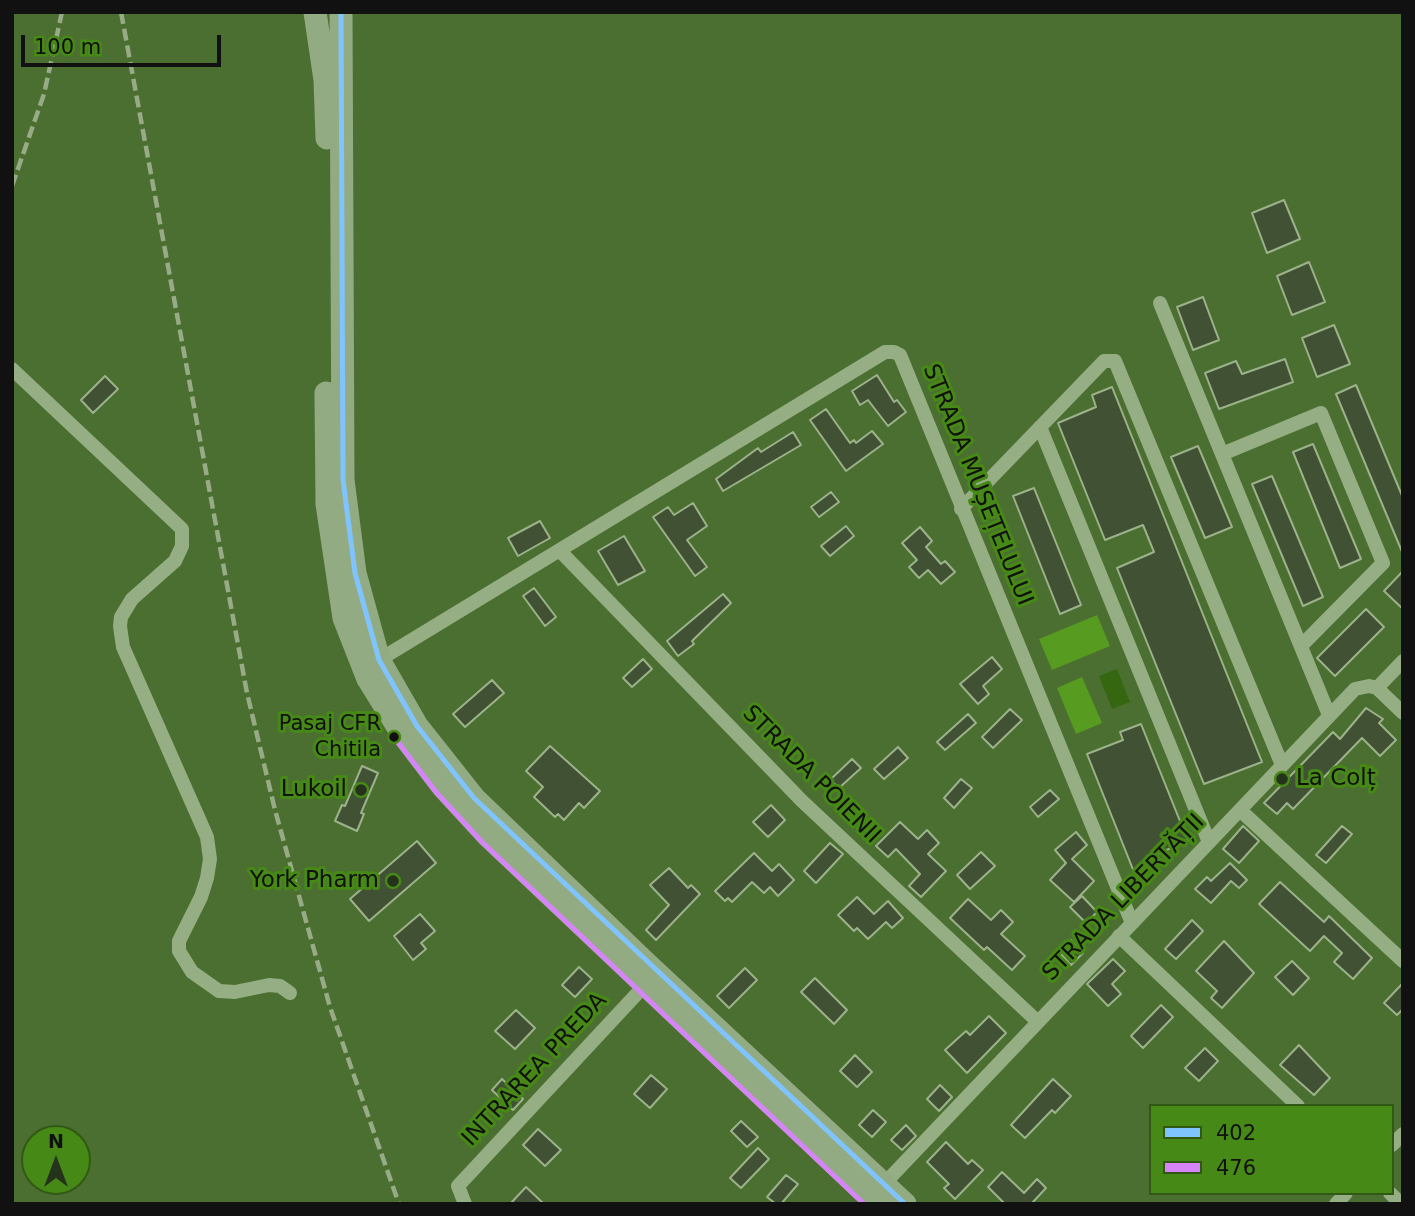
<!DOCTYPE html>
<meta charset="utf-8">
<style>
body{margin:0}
#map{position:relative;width:1415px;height:1216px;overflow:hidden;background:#4b6f30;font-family:"DejaVu Sans",sans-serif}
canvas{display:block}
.frame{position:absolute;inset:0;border:14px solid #111;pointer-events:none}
.legend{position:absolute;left:1149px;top:1104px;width:245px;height:91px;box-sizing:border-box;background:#478916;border:2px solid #315914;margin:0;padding:9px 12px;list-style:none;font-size:21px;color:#111}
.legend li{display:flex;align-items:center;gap:14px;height:35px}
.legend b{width:35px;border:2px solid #315914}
.north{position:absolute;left:21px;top:1125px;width:70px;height:70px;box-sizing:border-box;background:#478916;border:2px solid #315914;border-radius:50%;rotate:0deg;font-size:19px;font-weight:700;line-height:28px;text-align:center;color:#111}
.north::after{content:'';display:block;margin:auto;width:24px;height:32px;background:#25321c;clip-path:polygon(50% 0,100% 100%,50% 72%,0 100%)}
.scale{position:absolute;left:21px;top:35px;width:200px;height:32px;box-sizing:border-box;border:4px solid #111;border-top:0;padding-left:9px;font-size:21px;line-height:24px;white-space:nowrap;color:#111;-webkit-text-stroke:5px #478916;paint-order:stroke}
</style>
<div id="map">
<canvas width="1415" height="1216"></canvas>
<div class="frame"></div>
<ul class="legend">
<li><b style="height:9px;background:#80c4ff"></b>402</li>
<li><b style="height:9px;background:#d685f9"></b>476</li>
</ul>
<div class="north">N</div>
<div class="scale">100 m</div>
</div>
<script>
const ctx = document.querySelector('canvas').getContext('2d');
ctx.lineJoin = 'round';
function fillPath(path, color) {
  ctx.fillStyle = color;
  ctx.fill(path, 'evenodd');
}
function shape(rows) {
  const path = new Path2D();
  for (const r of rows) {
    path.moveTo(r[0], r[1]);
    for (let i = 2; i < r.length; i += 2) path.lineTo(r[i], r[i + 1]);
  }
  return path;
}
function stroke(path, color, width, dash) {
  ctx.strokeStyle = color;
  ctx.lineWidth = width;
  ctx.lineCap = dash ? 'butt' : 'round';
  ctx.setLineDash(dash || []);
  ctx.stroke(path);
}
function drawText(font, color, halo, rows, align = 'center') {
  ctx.font = font + ' "DejaVu Sans",sans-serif';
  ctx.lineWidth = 6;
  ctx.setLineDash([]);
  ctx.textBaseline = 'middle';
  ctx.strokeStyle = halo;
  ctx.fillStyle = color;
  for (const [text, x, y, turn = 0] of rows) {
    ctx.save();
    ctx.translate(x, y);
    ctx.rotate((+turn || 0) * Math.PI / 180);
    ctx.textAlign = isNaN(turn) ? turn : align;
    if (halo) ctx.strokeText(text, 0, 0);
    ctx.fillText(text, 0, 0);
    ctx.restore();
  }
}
fillPath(shape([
 [1097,615,1110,646,1052,670,1039,639],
 [1082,677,1102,723,1076,734,1057,688]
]), '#579c20');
fillPath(shape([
 [1117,669,1130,702,1112,709,1099,676]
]), '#356711');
const building = shape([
 [1284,200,1300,239,1267,253,1252,213,1284,200],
 [1309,262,1325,302,1292,315,1277,276,1309,262],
 [1203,297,1219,340,1193,350,1177,307,1203,297],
 [1334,325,1350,364,1317,377,1302,338,1334,325],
 [1285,359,1293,382,1219,409,1205,373,1236,361,1242,374,1285,359],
 [877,375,894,402,897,400,906,412,888,426,868,400,860,405,852,391,877,375],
 [105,376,118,389,93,413,81,400,105,376],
 [1356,385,1403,498,1403,554,1336,394,1356,385],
 [1112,387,1262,762,1204,784,1117,568,1154,552,1143,525,1105,540,1058,423,1096,407,1092,395,1112,387],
 [826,409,850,443,854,440,856,443,872,431,883,444,846,471,810,420,826,409],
 [793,432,801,445,723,491,716,479,758,448,761,452,793,432],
 [1313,444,1361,559,1340,568,1293,452,1313,444],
 [1198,446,1232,527,1205,538,1171,457,1198,446],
 [1272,476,1323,597,1303,606,1252,484,1272,476],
 [1034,488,1081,605,1060,614,1013,496,1034,488],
 [831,492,839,502,819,517,811,507,831,492],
 [693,503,707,526,687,540,707,567,695,576,653,517,668,507,674,515,693,503],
 [540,521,550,538,518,556,508,538,540,521],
 [846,526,854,536,830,556,821,546,846,526],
 [920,527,932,541,926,547,941,564,945,561,955,572,941,584,928,570,919,578,909,567,917,560,902,543,920,527],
 [624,536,645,571,618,585,598,551,624,536],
 [1403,571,1403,609,1384,591,1403,571],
 [534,588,556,617,545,626,523,596,534,588],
 [723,594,731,603,692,641,694,644,678,656,667,641,723,594],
 [1366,609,1384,627,1335,676,1317,658,1366,609],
 [992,657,1002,669,983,686,989,694,978,704,960,684,992,657],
 [643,659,652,669,632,687,623,678,643,659],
 [492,680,504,693,465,727,453,714,492,680],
 [1366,708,1383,719,1379,723,1396,740,1380,756,1362,738,1293,809,1287,803,1277,814,1264,803,1333,732,1340,739,1366,708],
 [1010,709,1022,720,993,748,982,737,1010,709],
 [968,714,976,723,945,750,937,742,968,714],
 [1141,724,1188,841,1152,856,1155,863,1134,872,1087,754,1123,740,1120,732,1141,724],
 [550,746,600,791,584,808,579,803,564,820,558,814,555,817,534,797,543,787,526,771,550,746],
 [898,747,908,758,884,779,874,769,898,747],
 [852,759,861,768,839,788,830,780,852,759],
 [362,766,378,773,361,813,364,814,357,831,335,821,342,805,345,806,362,766],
 [961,779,972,788,954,808,944,798,961,779],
 [1050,790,1059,799,1038,817,1030,807,1050,790],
 [771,805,785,820,768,837,753,822,771,805],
 [900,822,918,839,927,830,939,843,928,854,946,871,921,897,909,886,920,874,896,849,888,857,876,846,900,822],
 [1243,826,1259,841,1239,863,1223,849,1243,826],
 [1342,826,1352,834,1326,863,1316,855,1342,826],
 [1076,832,1087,845,1072,859,1094,881,1074,902,1050,880,1066,863,1055,850,1076,832],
 [417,841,436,863,369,921,350,899,417,841],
 [830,843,843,854,816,883,804,871,830,843],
 [981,852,995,866,970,889,957,875,981,852],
 [754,853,772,871,779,864,794,880,778,896,770,887,764,893,752,882,732,902,728,898,725,901,715,891,754,853],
 [1230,863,1247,880,1239,888,1231,881,1211,903,1195,889,1207,877,1211,881,1230,863],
 [669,868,688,888,691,885,700,894,656,940,646,930,669,905,650,885,669,868],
 [1280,882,1324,922,1329,916,1372,958,1353,979,1334,962,1342,953,1324,936,1310,951,1259,904,1280,882],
 [1082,896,1097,912,1086,923,1070,907,1082,896],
 [857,897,874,914,888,901,903,918,892,928,886,922,868,939,857,928,854,931,838,915,857,897],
 [968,899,991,920,1001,910,1013,922,1001,934,1025,956,1012,970,987,947,984,950,950,918,968,899],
 [420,914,435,931,421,943,426,949,413,960,394,936,420,914],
 [1192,920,1203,931,1176,959,1165,949,1192,920],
 [1071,940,1083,953,1071,965,1059,952,1071,940],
 [1224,941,1254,973,1222,1008,1211,998,1217,991,1196,971,1224,941],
 [1113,959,1125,971,1112,984,1121,994,1108,1006,1087,984,1113,959],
 [1292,961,1309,978,1293,995,1275,977,1292,961],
 [579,967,592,979,575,997,562,985,579,967],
 [745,968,757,980,729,1008,717,996,745,968],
 [815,978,847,1010,834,1024,801,992,815,978],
 [1403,983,1403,1009,1397,1015,1384,1003,1403,983],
 [1161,1005,1173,1017,1143,1048,1131,1036,1161,1005],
 [516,1010,535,1028,515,1049,495,1031,516,1010],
 [989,1016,1006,1033,967,1073,945,1050,966,1031,970,1035,989,1016],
 [1299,1045,1330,1078,1314,1095,1280,1065,1299,1045],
 [1205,1048,1218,1061,1199,1081,1185,1068,1205,1048],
 [855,1055,872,1072,857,1087,840,1071,855,1055],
 [651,1075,667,1089,650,1108,634,1094,651,1075],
 [502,1079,523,1099,513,1110,492,1090,502,1079],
 [1053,1079,1071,1096,1055,1113,1052,1110,1025,1138,1011,1125,1053,1079],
 [940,1085,952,1097,939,1111,927,1099,940,1085],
 [873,1110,886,1122,872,1137,859,1125,873,1110],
 [741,1121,758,1137,747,1147,731,1131,741,1121],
 [906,1125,916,1136,902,1150,891,1140,906,1125],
 [538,1129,561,1150,545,1166,523,1145,538,1129],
 [946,1142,968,1164,972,1160,983,1170,955,1199,944,1188,949,1184,927,1162,946,1142],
 [758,1148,769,1159,741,1188,730,1178,758,1148],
 [1002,1172,1024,1193,1037,1179,1046,1188,1033,1202,1035,1204,1005,1204,988,1187,1002,1172],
 [786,1175,798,1184,781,1204,776,1204,767,1197,786,1175],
 [526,1187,544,1204,510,1204,526,1187]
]);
fillPath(building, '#415234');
stroke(building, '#9cb28b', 2);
stroke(shape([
 [1160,303,1329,715],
 [12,369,182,529,182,546,175,561,132,599,121,617,120,626,123,647,207,837,210,859,207,878,201,897,179,941,179,951,192,972,219,991,235,992,269,985,280,986,290,993],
 [1040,427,1209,842],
 [1222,454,1321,413,1383,563,1301,646],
 [961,509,1104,361,1115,361,1282,765],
 [561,552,802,801,1038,1022],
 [379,660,885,352,894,352,900,355,1132,923],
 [1377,688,1403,713],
 [1240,810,1403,961],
 [1119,936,1298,1106],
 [1392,1145,1403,1134],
 [884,1184,1355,689,1369,686,1377,688,1403,661],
 [1390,1193,1401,1204],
 [465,1204,458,1186,646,984],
 [1336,1204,1346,1193]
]), '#96ae84', 14);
stroke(shape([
 [315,12,325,80,327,138],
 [341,12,343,480,355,573,379,660,417,726,474,798,646,963,905,1204],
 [326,393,327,504,344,618,368,679,401,732,443,787,488,836,877,1204]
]), '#93ab82', 23);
stroke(shape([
 [121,12,247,693,275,810,330,1007,399,1204],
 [12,186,44,94,62,12]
]), '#97ac86', 4.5, [12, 5]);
stroke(shape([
 [341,12,343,480,355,573,379,660,417,726,474,798,905,1204]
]), '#80c4ff', 5);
stroke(shape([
 [394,737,436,792,482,842,864,1204]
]), '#d685f9', 5);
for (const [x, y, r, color] of [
 [394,737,6,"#111"],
 [1282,779,7,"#25321c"],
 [361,790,7,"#25321c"],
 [393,881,7,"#25321c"]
]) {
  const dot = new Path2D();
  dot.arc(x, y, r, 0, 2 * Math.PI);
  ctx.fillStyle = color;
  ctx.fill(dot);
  stroke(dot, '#478916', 2.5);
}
drawText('21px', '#111', '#478916', [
 ["Pasaj CFR",381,725],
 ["Chitila",381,751]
], 'right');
drawText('23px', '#111', '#478916', [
 ["STRADA MUȘEȚELULUI",977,485,68],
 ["STRADA POIENII",811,775,45],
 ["STRADA LIBERTĂȚII",1124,898,-46],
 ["INTRAREA PREDA",535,1070,-47]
]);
drawText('23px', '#111', '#478916', [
 ["La Colț",1296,779,"left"],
 ["Lukoil",347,790],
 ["York Pharm",379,881]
], 'right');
</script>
